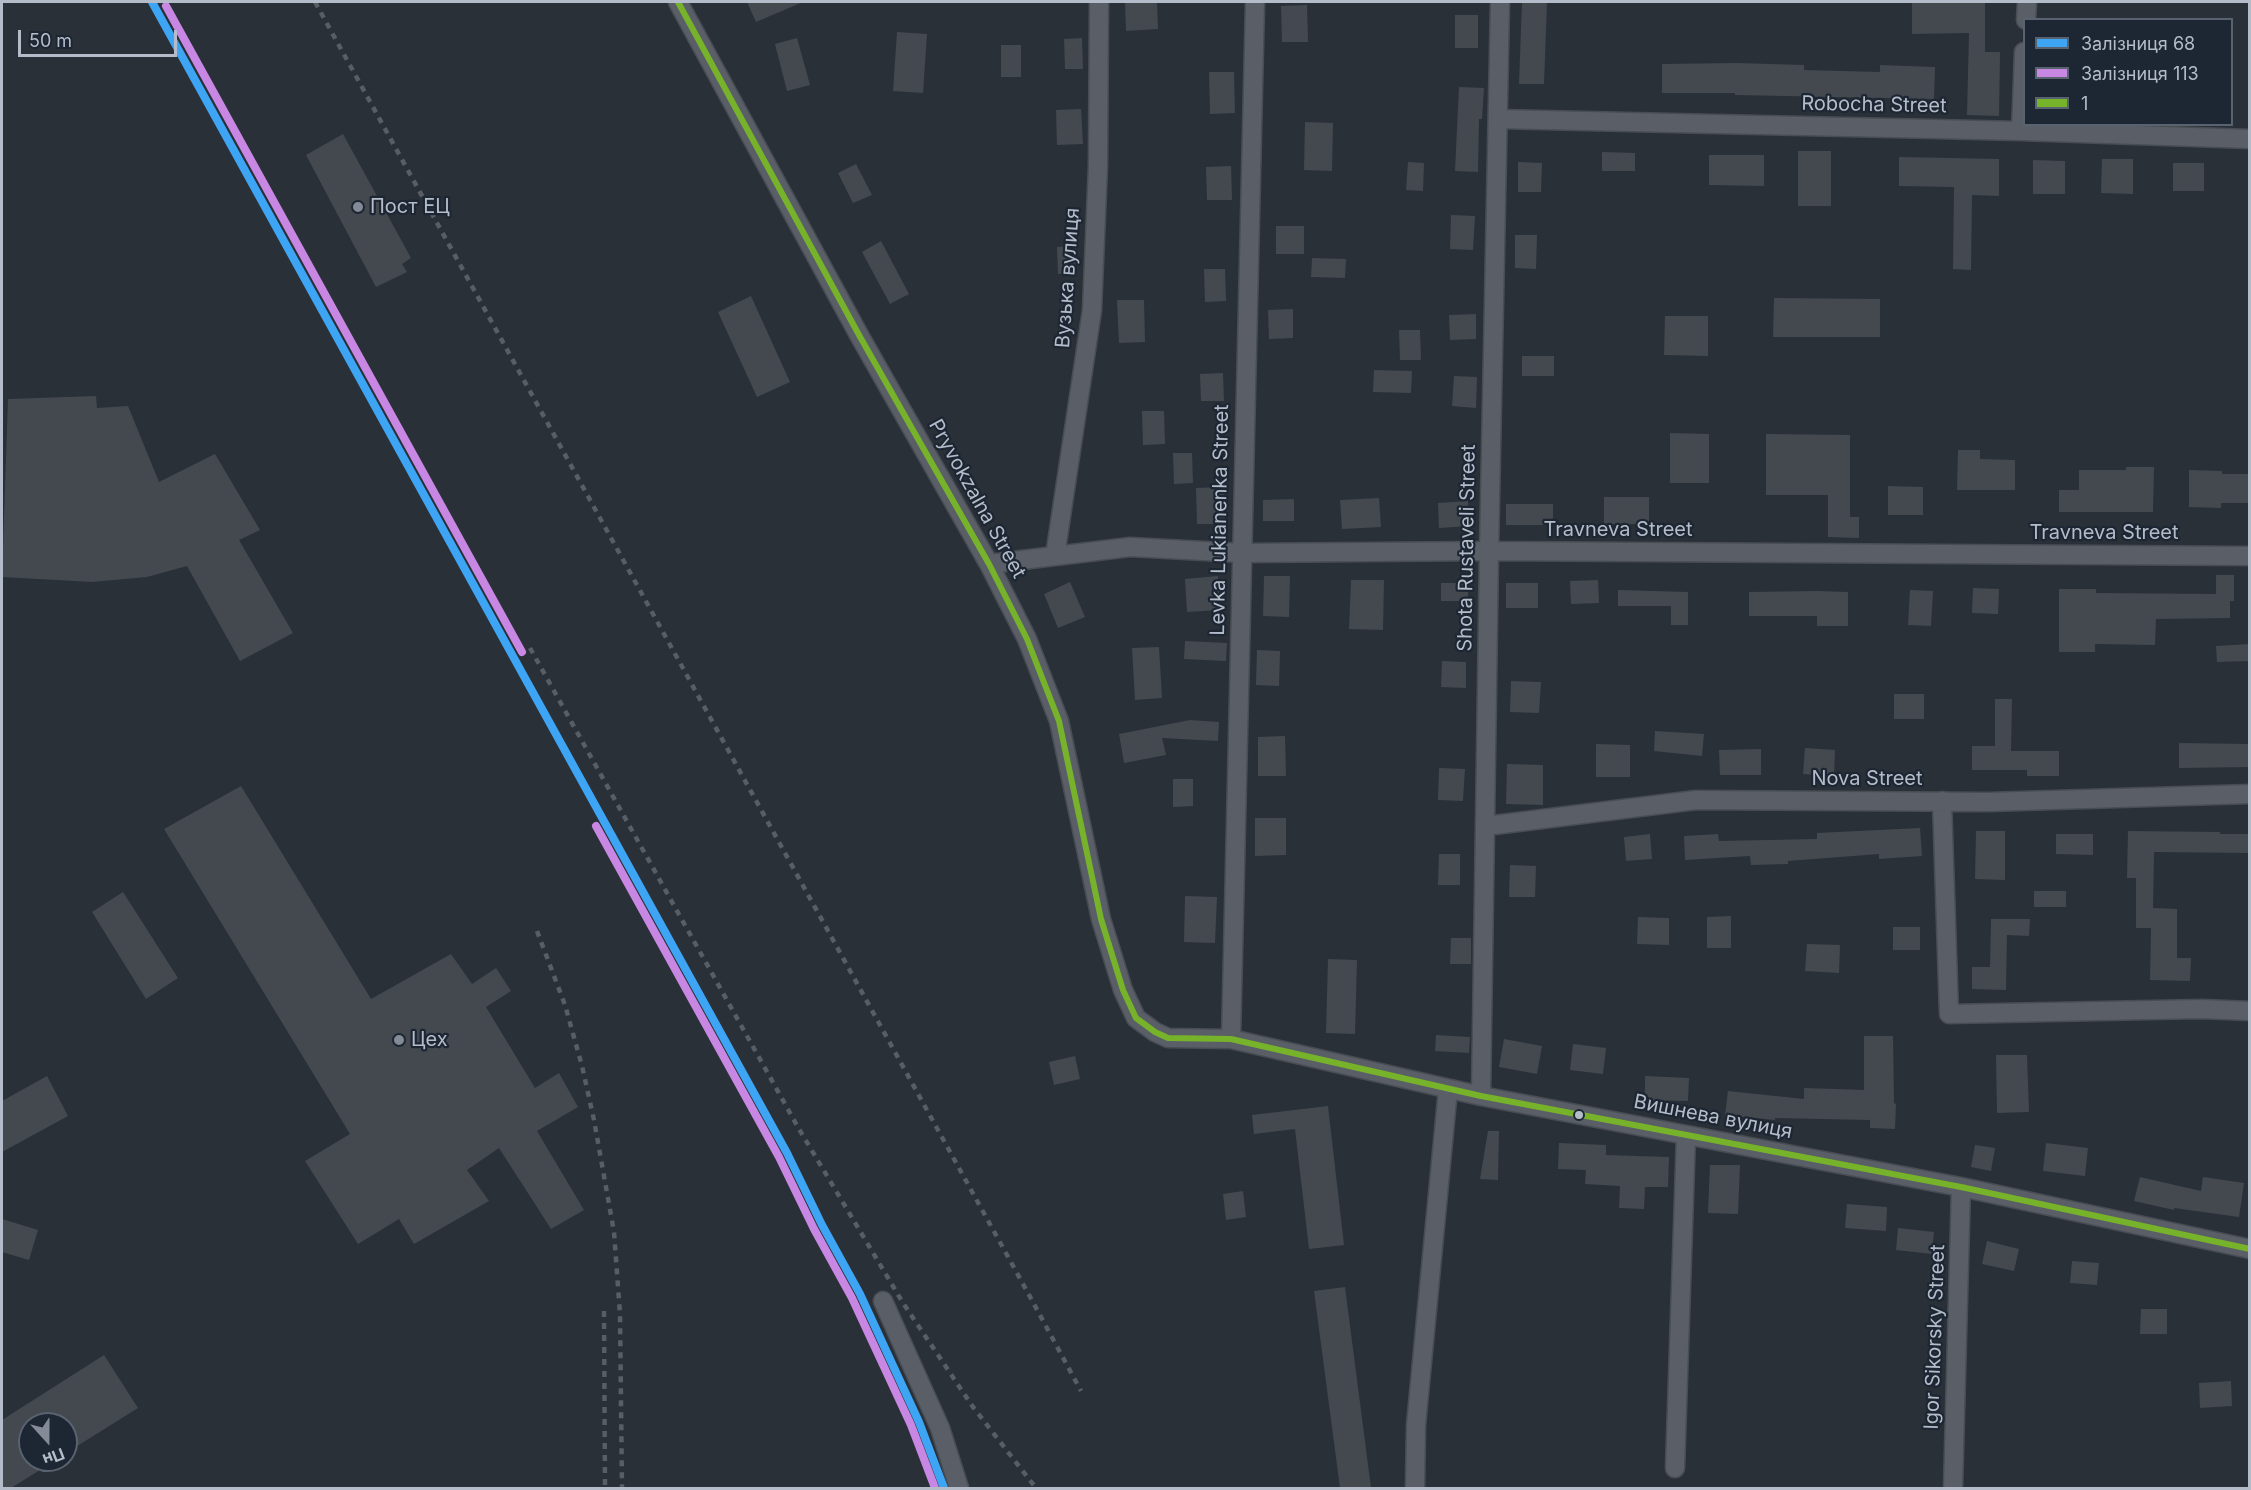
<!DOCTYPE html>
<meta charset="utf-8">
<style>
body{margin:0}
#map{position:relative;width:2251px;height:1490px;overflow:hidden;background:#2a3038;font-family:Inter,sans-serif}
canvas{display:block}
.frame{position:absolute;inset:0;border:3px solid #b4bcc9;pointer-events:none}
.legend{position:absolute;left:2023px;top:18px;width:210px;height:108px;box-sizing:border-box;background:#1d2633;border:2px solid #59626f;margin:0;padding:8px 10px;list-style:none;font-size:18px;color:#b4bcc9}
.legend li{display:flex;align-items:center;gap:12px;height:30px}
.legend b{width:30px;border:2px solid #59626f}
.north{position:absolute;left:18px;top:1412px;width:60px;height:60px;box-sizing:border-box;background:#1d2633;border:2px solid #59626f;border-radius:50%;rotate:159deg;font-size:16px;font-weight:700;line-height:24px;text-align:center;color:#b4bcc9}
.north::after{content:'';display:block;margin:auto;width:21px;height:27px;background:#848b96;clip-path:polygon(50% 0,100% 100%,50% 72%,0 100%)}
.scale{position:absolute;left:18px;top:30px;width:159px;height:27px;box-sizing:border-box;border:3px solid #b4bcc9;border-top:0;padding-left:8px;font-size:18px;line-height:21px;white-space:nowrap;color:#b4bcc9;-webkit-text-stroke:4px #1d2633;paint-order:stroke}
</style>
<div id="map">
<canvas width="2251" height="1490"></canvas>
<div class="frame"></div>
<ul class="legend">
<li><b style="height:8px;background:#3ea5f4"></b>Залізниця 68</li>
<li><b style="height:8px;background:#c787e3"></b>Залізниця 113</li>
<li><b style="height:8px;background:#77b22b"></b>1</li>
</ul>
<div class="north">Пн</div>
<div class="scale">50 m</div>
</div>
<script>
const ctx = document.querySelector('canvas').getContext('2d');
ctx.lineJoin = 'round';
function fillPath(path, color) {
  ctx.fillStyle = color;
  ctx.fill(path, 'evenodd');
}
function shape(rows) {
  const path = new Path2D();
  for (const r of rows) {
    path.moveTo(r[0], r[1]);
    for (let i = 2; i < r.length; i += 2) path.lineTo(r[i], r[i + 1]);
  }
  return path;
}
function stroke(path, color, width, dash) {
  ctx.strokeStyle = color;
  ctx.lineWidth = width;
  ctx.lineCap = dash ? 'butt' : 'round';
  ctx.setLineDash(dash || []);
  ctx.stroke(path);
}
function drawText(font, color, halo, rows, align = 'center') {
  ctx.font = font + ' Inter,sans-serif';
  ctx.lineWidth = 4.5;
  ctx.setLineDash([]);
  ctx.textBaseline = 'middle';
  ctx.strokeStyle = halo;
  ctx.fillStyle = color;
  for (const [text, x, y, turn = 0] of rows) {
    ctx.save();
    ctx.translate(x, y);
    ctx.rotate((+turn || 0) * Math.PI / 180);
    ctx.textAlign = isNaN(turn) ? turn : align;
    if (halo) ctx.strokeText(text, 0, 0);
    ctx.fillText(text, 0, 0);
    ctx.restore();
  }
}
fillPath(shape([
 [747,2,803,2,756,22],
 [1125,2,1157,2,1158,29,1126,31],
 [1522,2,1547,2,1544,84,1519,84],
 [1912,2,1985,2,1985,52,2000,52,1999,116,1967,115,1969,33,1912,34],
 [1307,5,1308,42,1282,42,1281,6],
 [1455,15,1478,15,1478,48,1455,48],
 [897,32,927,34,923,93,893,91],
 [797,38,810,85,787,91,775,44],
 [1082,38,1083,69,1065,69,1064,39],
 [1001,45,1021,45,1021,77,1001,77],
 [1736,63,1804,65,1804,70,1880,72,1880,65,1935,67,1934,99,1735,95,1735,93,1662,93,1662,64],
 [1209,72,1234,72,1235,113,1210,114],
 [1459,87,1484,88,1482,119,1479,119,1478,172,1455,171],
 [1081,109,1083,144,1057,145,1056,110],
 [1305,122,1333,123,1332,171,1304,170],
 [343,134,411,258,402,264,407,272,376,287,306,155],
 [1798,151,1831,151,1831,206,1798,206],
 [1602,152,1635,153,1635,171,1602,171],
 [1709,155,1764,155,1764,186,1709,185],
 [1899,157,1999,159,1999,196,1972,195,1971,270,1953,269,1954,187,1899,186],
 [2102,159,2133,159,2133,194,2101,193],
 [2033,160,2065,161,2065,194,2033,194],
 [1408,162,1424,163,1423,191,1406,190],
 [1518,162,1542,163,1541,192,1518,192],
 [2173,163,2204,163,2204,191,2173,191],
 [856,164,872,195,853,203,838,173],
 [1231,166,1232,200,1207,200,1206,167],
 [1451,215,1475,216,1473,250,1450,249],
 [1276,226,1304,226,1304,254,1276,254],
 [1515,235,1537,235,1536,269,1515,268],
 [881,241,909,294,890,304,862,252],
 [1076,246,1076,273,1058,274,1057,247],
 [1312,258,1346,259,1345,278,1311,277],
 [1204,269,1225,269,1226,301,1205,302],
 [751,296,790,382,757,397,718,312],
 [1774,298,1880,299,1880,337,1773,337],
 [1117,300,1144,300,1145,342,1119,343],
 [1293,309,1293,338,1269,339,1268,310],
 [1476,314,1476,339,1450,340,1449,315],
 [1665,316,1708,316,1708,356,1664,355],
 [1399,330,1420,330,1421,360,1400,360],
 [1522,356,1554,356,1554,376,1522,376],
 [1374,370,1412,371,1411,393,1373,392],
 [1223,373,1224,401,1201,401,1200,374],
 [1454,376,1477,377,1476,408,1452,406],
 [96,396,97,408,128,406,159,482,215,454,260,530,239,540,293,633,240,661,187,566,147,577,92,582,2,577,8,399],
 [1142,411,1164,411,1165,444,1143,445],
 [1670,433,1709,434,1709,483,1670,483],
 [1766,434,1850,435,1850,517,1859,517,1859,538,1828,537,1828,495,1766,495],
 [1958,450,1980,450,1980,459,2015,460,2015,490,1957,490],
 [1173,453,1192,453,1193,483,1174,484],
 [2126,467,2154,467,2153,512,2059,512,2059,490,2079,490,2079,470,2126,470],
 [2189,470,2222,471,2222,474,2250,474,2250,503,2221,503,2221,508,2189,507],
 [1888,486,1923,487,1923,515,1888,515],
 [1224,487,1225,524,1197,524,1196,488],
 [1604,497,1649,497,1649,524,1604,524],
 [1379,498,1381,527,1342,529,1340,500],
 [1294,499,1294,521,1263,521,1263,500],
 [1468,501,1469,526,1439,528,1438,503],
 [1506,504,1553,504,1553,525,1506,525],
 [2216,575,2234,575,2234,601,2230,601,2230,618,2156,619,2155,645,2095,644,2095,652,2059,652,2059,589,2096,589,2096,593,2216,594],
 [1218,576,1220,610,1187,612,1185,579],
 [1264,576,1290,576,1289,617,1263,616],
 [1351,580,1384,580,1383,630,1349,629],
 [1598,580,1599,603,1571,604,1570,581],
 [1070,582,1085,617,1058,628,1044,594],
 [1441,583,1468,583,1468,601,1441,601],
 [1506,583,1538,583,1538,608,1506,608],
 [1973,588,1999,589,1998,614,1972,613],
 [1618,590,1688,592,1688,625,1671,625,1671,606,1618,606],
 [1910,590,1933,591,1931,626,1908,625],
 [1817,591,1848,592,1848,626,1817,626,1817,616,1749,616,1749,592],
 [1185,641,1227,643,1226,661,1184,659],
 [2250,644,2250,661,2217,662,2216,646],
 [1159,647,1162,698,1135,700,1132,648],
 [1257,650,1280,651,1279,686,1256,685],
 [1442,661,1466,662,1466,688,1441,687],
 [1511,681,1541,682,1539,713,1510,712],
 [1894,694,1924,694,1924,719,1894,719],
 [1995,699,2012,699,2011,751,2059,751,2059,776,2027,776,2027,770,1972,770,1972,746,1995,746],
 [1190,720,1219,722,1218,741,1162,738,1166,755,1124,763,1119,734],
 [1655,731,1704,734,1702,756,1654,751],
 [1285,736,1286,776,1258,776,1258,737],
 [2179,743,2250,744,2250,767,2179,768],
 [1596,744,1630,745,1630,777,1596,777],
 [1805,748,1835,750,1834,776,1803,774],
 [1761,749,1761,775,1720,775,1719,750],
 [1507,764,1543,765,1543,805,1506,804],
 [1439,768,1465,769,1463,801,1438,800],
 [1173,779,1193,779,1193,806,1173,807],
 [241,786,371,999,451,954,472,984,496,968,511,991,486,1007,535,1088,559,1073,578,1107,537,1131,584,1210,551,1229,499,1148,467,1170,489,1201,414,1244,399,1219,358,1244,305,1161,350,1134,164,829],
 [1255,818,1286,818,1286,855,1255,856],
 [1920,828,1922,856,1879,859,1879,854,1788,861,1788,864,1751,865,1750,856,1685,860,1684,836,1718,834,1719,841,1817,839,1817,833],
 [1976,831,2005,831,2005,880,1975,879],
 [2128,831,2220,832,2220,834,2250,834,2250,853,2154,852,2153,908,2177,909,2177,958,2191,958,2190,981,2150,980,2151,928,2136,928,2136,878,2127,878],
 [1650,834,1652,859,1626,861,1624,837],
 [2056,834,2093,834,2093,855,2056,854],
 [1439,854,1460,854,1460,885,1438,885],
 [1510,865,1536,866,1535,897,1509,897],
 [2034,891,2066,891,2066,907,2034,907],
 [123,892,178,978,146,999,92,912],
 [1185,896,1217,897,1215,943,1184,942],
 [1731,916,1731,948,1707,948,1707,917],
 [1638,917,1669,918,1669,945,1637,944],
 [1991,919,2030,919,2029,936,2007,935,2006,990,1972,989,1972,967,1990,967],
 [1893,927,1920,927,1920,950,1893,950],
 [1451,938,1471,938,1471,964,1450,964],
 [1807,944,1840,945,1839,973,1805,971],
 [1328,959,1357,960,1355,1034,1326,1033],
 [1436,1035,1470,1037,1469,1053,1435,1051],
 [1864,1036,1893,1036,1894,1103,1896,1104,1895,1129,1870,1128,1870,1120,1775,1118,1775,1120,1725,1115,1728,1091,1804,1099,1804,1088,1864,1090],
 [1504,1039,1542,1046,1537,1074,1499,1067],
 [1573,1044,1606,1048,1603,1074,1570,1070],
 [1996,1055,2027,1055,2029,1112,1997,1113],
 [1075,1056,1080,1079,1054,1085,1049,1062],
 [47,1076,68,1116,2,1152,2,1101],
 [1645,1076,1689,1078,1688,1101,1645,1100],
 [1328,1106,1344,1245,1309,1249,1295,1129,1254,1134,1252,1115],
 [1488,1131,1499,1131,1498,1180,1480,1179],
 [1559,1143,1606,1145,1606,1155,1669,1157,1668,1187,1645,1187,1644,1209,1619,1208,1620,1186,1585,1184,1586,1170,1558,1169],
 [2046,1143,2088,1148,2085,1176,2043,1171],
 [1975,1145,1995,1148,1991,1171,1971,1167],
 [1710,1165,1740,1165,1738,1214,1708,1213],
 [2140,1177,2201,1191,2203,1177,2244,1183,2239,1217,2174,1208,2174,1210,2134,1201],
 [1243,1191,1246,1217,1226,1220,1223,1194],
 [1847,1204,1887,1207,1886,1231,1845,1228],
 [2,1219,38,1230,29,1260,2,1252],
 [1898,1228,1934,1232,1932,1254,1896,1250],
 [1987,1241,2019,1249,2014,1271,1982,1264],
 [2072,1261,2099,1263,2097,1285,2070,1283],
 [1345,1287,1371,1488,1340,1488,1314,1291],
 [2141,1309,2167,1309,2167,1334,2140,1334],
 [104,1355,138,1408,66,1453,66,1424,30,1424,30,1460,56,1460,11,1488,2,1488,2,1420],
 [2231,1381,2232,1406,2200,1408,2199,1383]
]), '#444950');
const street = shape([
 [678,2,859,335,989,564,1027,639,1059,721,1101,919,1123,990,1136,1018,1155,1032,1168,1038,1231,1039,1481,1096,1961,1187,2250,1249],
 [2026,20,2027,2],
 [1498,119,2021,131,2250,139],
 [2021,131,2024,52],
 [1055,556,1092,310,1098,165,1099,2],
 [989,564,1130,547,1242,553,1489,551,2250,556],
 [1942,801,1949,1014,2202,1009,2250,1011],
 [1486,826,1696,800,1988,802,2250,794],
 [1231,1039,1255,2],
 [1481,1096,1489,551,1500,2],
 [883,1301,940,1428,959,1488],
 [1675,1468,1686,1135],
 [1415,1488,1416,1425,1448,1089],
 [1953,1488,1961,1187]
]);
stroke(street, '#484c53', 21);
stroke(street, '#5a5e66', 18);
stroke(shape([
 [315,2,1028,1293,1081,1391],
 [530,648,799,1129,903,1303,973,1407,1036,1488],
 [537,931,565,1005,582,1066,594,1120,614,1232,620,1314,622,1488],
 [604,1311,605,1488]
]), '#595d64', 4.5, [6, 6]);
stroke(shape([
 [678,2,859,335,989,564,1027,639,1059,721,1101,919,1123,990,1136,1018,1155,1032,1168,1038,1231,1039,1481,1096,1961,1187,2250,1249]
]), '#77b22b', 6);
stroke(shape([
 [152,2,787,1153,822,1225,860,1294,919,1422,944,1488]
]), '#3ea5f4', 8);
stroke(shape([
 [166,6,522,652],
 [596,826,779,1157,814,1229,852,1298,911,1425,935,1488]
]), '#c787e3', 8);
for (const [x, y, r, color] of [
 [358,207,6,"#848b96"],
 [399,1040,6,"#848b96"],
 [1579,1115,5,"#b4bcc9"]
]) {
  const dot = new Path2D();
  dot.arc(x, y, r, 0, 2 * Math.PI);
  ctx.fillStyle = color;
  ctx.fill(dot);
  stroke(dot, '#1d2633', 2);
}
drawText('20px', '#b4bcc9', '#1d2633', [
 ["Robocha Street",1874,105,1],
 ["Вузька вулиця",1068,278,-86],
 ["Pryvokzalna Street",977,499,61],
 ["Levka Lukianenka Street",1220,520,-89],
 ["Travneva Street",1618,530],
 ["Travneva Street",2104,533],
 ["Shota Rustaveli Street",1467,548,-89],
 ["Nova Street",1867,779],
 ["Вишнева вулиця",1713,1117,11],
 ["Igor Sikorsky Street",1935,1337,-88]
]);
drawText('20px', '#b4bcc9', '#1d2633', [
 ["Пост ЕЦ",370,207],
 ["Цех",411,1040]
], 'left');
</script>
